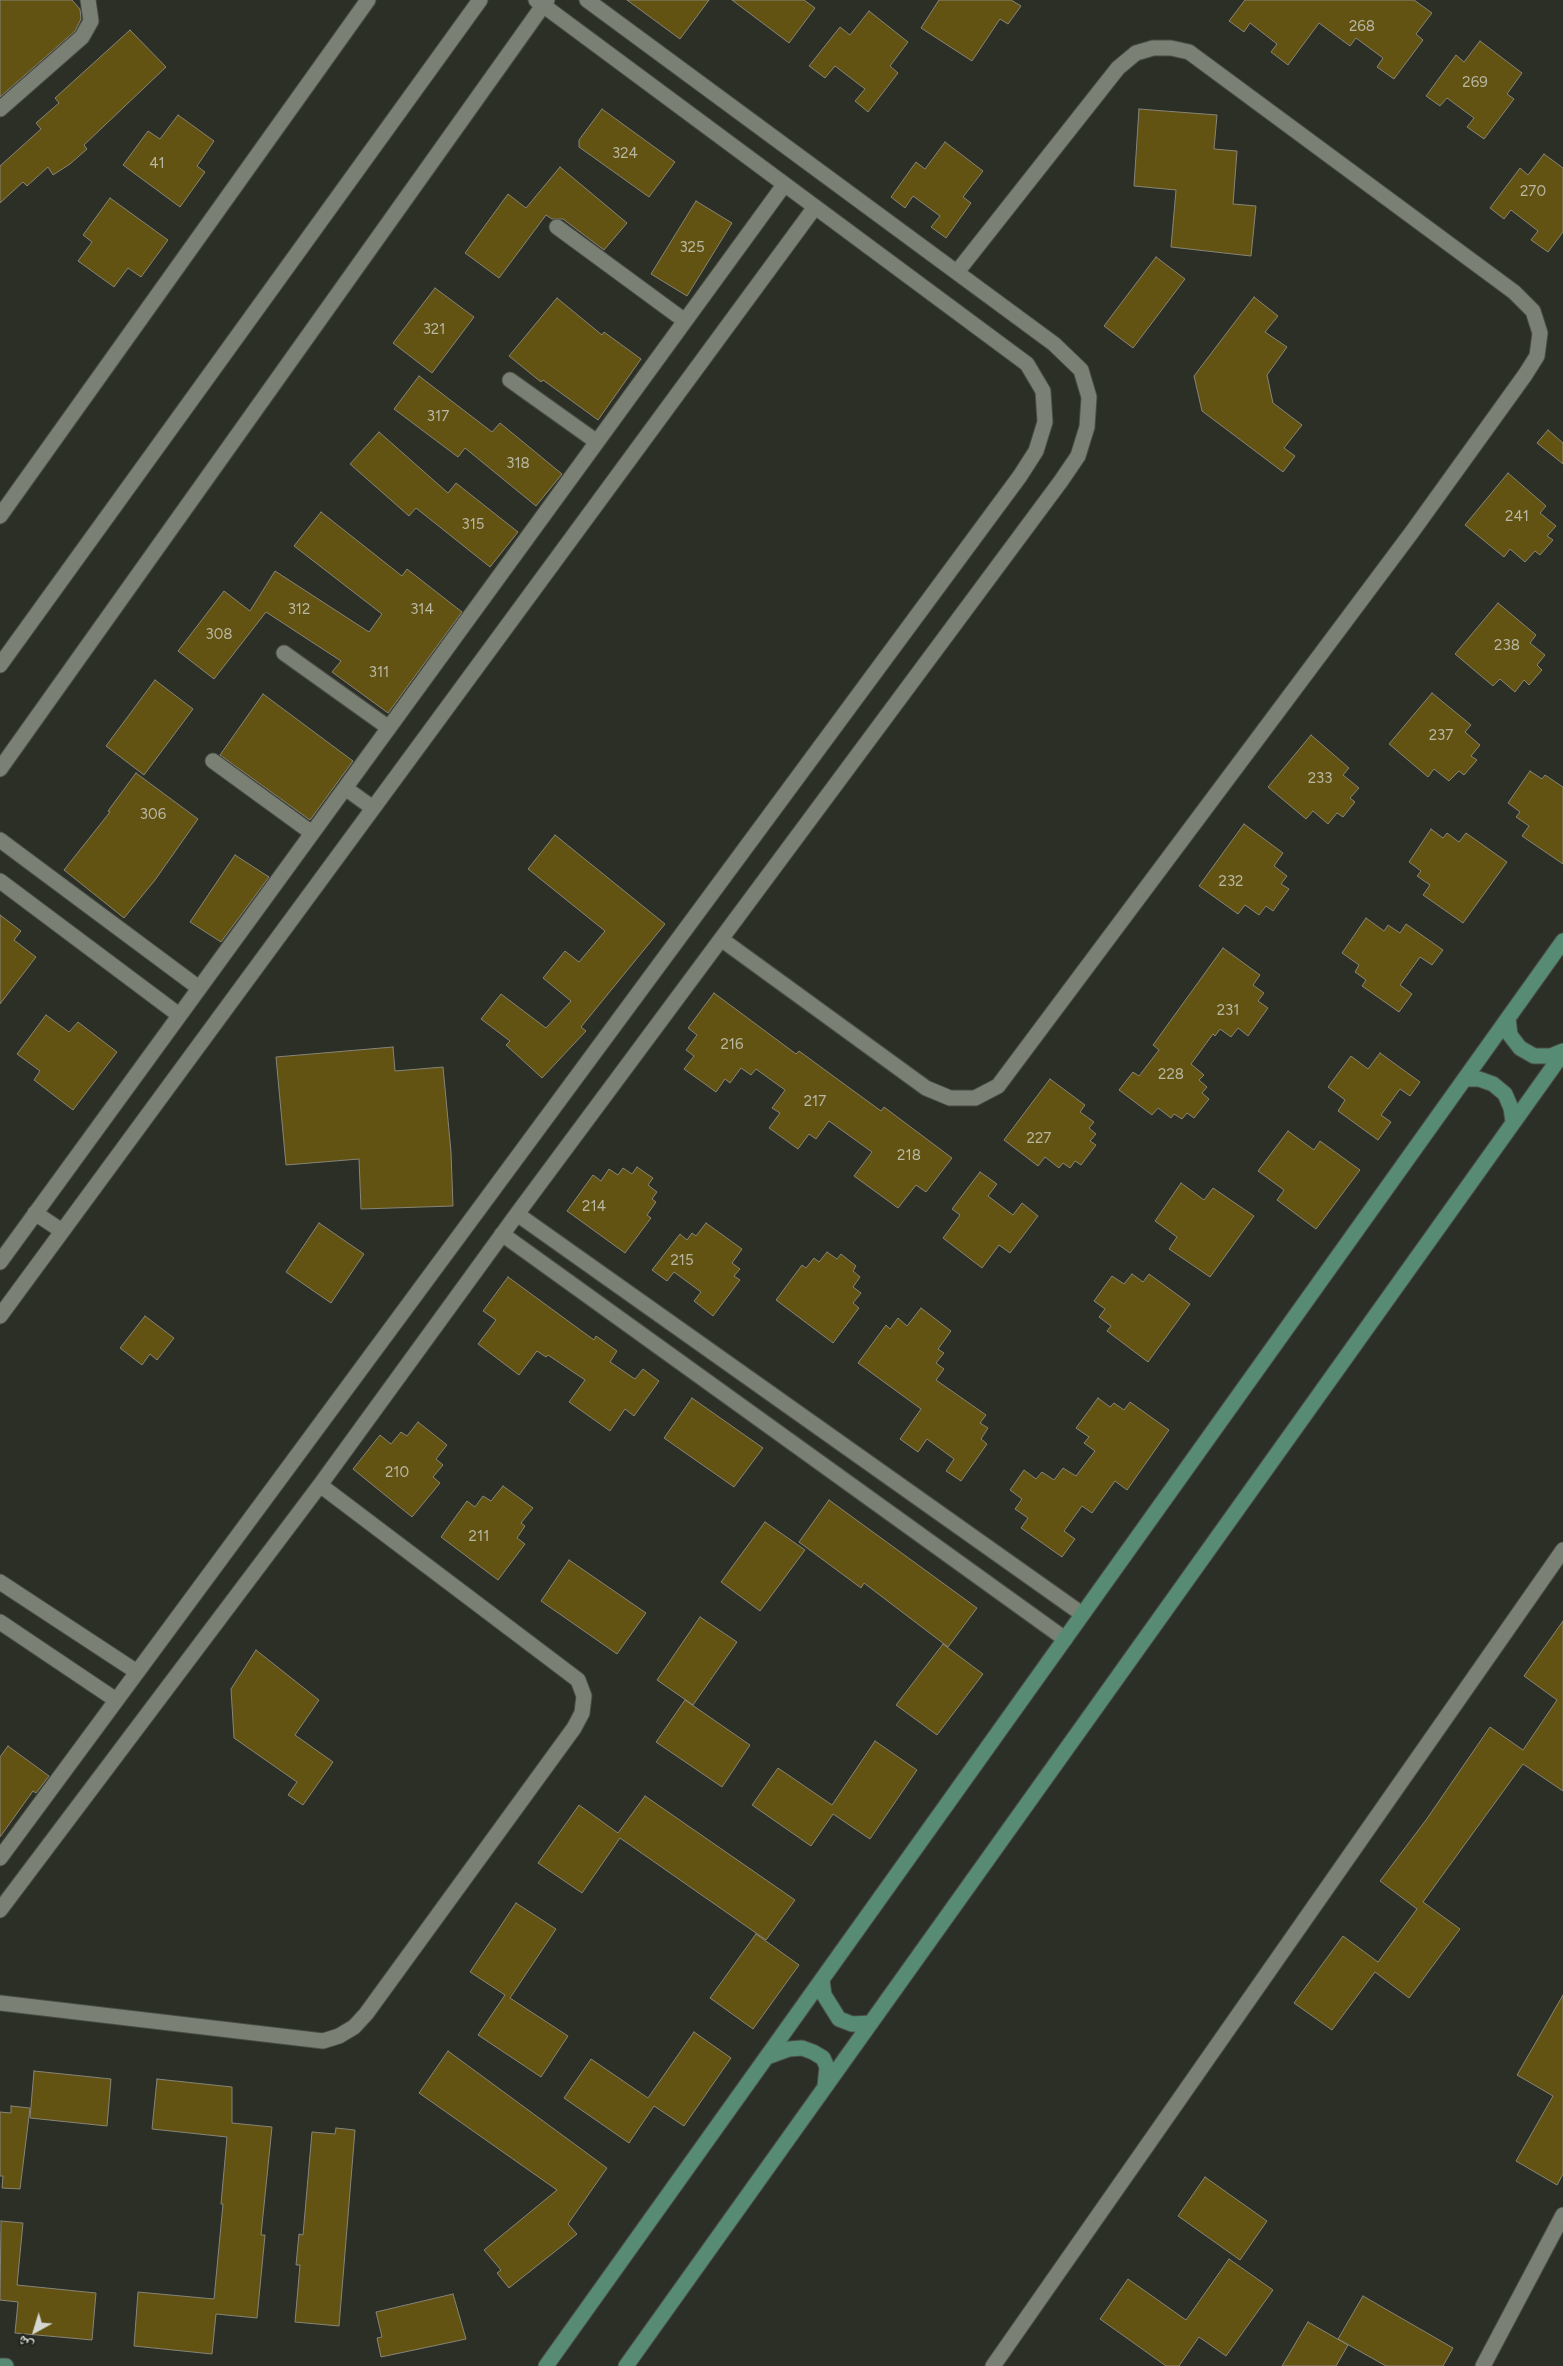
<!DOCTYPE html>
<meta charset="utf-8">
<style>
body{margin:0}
#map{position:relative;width:1563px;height:2366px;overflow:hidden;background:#2b2f25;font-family:Figtree,"Noto Naskh Arabic",sans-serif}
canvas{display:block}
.north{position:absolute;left:10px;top:2306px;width:50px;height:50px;-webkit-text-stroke:4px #21251c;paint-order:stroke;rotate:219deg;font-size:14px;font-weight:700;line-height:20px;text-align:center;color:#d5d8d2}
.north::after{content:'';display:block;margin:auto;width:18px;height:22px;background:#d5d8d2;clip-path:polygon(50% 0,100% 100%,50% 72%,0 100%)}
</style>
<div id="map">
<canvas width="1563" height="2366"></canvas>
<div class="north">ش</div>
</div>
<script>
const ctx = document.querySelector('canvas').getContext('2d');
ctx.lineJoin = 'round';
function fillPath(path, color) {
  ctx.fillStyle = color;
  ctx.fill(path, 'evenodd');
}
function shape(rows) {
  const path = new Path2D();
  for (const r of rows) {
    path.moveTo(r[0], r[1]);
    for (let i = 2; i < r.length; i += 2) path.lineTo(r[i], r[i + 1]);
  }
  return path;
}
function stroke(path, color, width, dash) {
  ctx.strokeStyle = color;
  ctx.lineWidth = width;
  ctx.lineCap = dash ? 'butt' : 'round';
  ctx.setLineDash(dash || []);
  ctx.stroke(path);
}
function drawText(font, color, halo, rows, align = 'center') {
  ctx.font = font + ' Figtree,sans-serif';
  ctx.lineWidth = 4;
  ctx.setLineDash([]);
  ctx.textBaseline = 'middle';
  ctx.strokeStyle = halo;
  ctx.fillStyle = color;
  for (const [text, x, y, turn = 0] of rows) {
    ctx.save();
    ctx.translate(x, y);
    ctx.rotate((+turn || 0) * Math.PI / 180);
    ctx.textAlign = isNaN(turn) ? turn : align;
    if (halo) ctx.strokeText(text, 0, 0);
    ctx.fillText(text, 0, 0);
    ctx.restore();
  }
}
const building = shape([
 [0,0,72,0,80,9,81,19,75,31,0,97,0,0],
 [627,0,709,0,680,39,627,0],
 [732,0,804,0,815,8,789,43,732,0],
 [939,0,1011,0,1021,6,1008,24,1000,19,972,61,921,28,939,0],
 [1245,0,1414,0,1432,13,1416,34,1423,40,1394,79,1377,67,1383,58,1356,38,1350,46,1319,23,1288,65,1271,52,1277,44,1250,23,1244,32,1229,21,1245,0],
 [869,11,908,42,890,66,898,73,868,112,855,101,865,89,835,66,825,78,809,66,840,27,850,35,869,11],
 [130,30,166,67,84,145,87,149,70,164,53,175,48,167,27,186,23,182,0,203,0,166,41,129,36,123,59,103,55,98,130,30],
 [1480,41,1522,73,1507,94,1514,99,1484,139,1467,127,1474,118,1447,98,1440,106,1426,96,1456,55,1464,62,1480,41],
 [602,109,675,162,649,197,579,147,579,140,602,109],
 [1139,109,1217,115,1214,149,1237,151,1233,204,1256,206,1251,256,1171,247,1176,190,1134,186,1139,109],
 [178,115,214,141,197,166,205,172,180,207,123,165,148,131,160,139,178,115],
 [945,142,983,171,963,197,971,203,946,238,931,227,940,216,913,196,905,208,891,197,916,162,925,169,945,142],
 [1544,154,1563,168,1563,232,1548,252,1531,240,1538,231,1511,210,1504,219,1490,208,1520,168,1528,175,1544,154],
 [560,167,627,223,604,250,563,219,552,219,546,215,499,278,465,253,508,194,526,208,560,167],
 [110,198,168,240,141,277,128,268,114,287,78,261,92,242,83,235,110,198],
 [696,201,732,223,687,296,651,274,696,201],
 [1156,257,1185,279,1133,348,1104,326,1156,257],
 [435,288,474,317,432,373,393,343,435,288],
 [1254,297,1278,316,1265,332,1287,347,1267,375,1273,403,1302,425,1284,448,1295,456,1283,472,1202,411,1194,376,1254,297],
 [557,298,602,335,604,332,641,359,598,420,543,380,541,382,509,356,557,298],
 [419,376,492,432,500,423,562,474,536,506,465,448,458,457,394,409,419,376],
 [1548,430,1563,443,1563,464,1537,443,1548,430],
 [379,432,448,493,456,483,518,532,490,567,416,508,409,516,350,464,379,432],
 [1508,473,1546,506,1540,513,1556,526,1547,536,1553,540,1540,555,1535,551,1525,562,1510,549,1504,557,1465,525,1508,473],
 [321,512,402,576,407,569,462,612,388,713,332,672,341,661,266,612,214,679,178,651,224,591,250,611,275,571,369,632,382,614,294,546,321,512],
 [1498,603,1536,635,1530,643,1545,655,1537,665,1542,670,1529,685,1524,680,1515,692,1500,679,1493,686,1455,654,1498,603],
 [155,680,193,709,144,775,106,746,155,680],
 [1432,693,1471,725,1465,732,1480,745,1471,756,1477,760,1464,775,1459,771,1449,781,1434,769,1428,777,1389,744,1432,693],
 [263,694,353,761,310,820,220,755,263,694],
 [1311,735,1349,768,1343,775,1359,788,1350,798,1355,802,1343,817,1337,813,1328,824,1313,811,1306,819,1268,787,1311,735],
 [1530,771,1542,779,1545,775,1563,787,1563,864,1522,836,1529,826,1516,817,1520,812,1508,803,1530,771],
 [136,773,198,819,155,880,124,918,64,870,110,812,108,811,136,773],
 [1244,824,1283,853,1274,866,1287,876,1281,884,1289,889,1273,911,1266,906,1259,915,1245,905,1238,914,1199,886,1244,824],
 [1431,829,1443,838,1447,833,1459,842,1466,833,1507,862,1463,923,1423,895,1430,885,1417,876,1421,871,1409,862,1431,829],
 [555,835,665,924,581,1027,586,1031,542,1078,506,1045,510,1041,481,1019,501,994,546,1028,571,1001,543,978,565,951,579,962,605,931,528,869,555,835],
 [235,855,269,877,221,942,190,922,235,855],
 [0,915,21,931,14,940,36,957,0,1004,0,915],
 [1366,918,1384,931,1388,925,1400,933,1406,924,1443,950,1432,965,1420,957,1400,985,1412,994,1399,1012,1362,986,1366,980,1355,972,1359,965,1342,953,1366,918],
 [1223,948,1260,975,1253,985,1264,993,1258,1001,1268,1008,1248,1036,1238,1028,1231,1037,1220,1029,1215,1036,1213,1034,1191,1064,1204,1075,1199,1080,1207,1087,1202,1093,1209,1099,1194,1118,1187,1113,1182,1119,1174,1114,1171,1118,1158,1108,1152,1115,1119,1090,1133,1072,1139,1076,1159,1050,1153,1045,1223,948],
 [714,993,796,1054,799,1051,881,1111,884,1107,952,1158,926,1192,916,1185,898,1208,854,1176,872,1152,829,1121,816,1139,809,1134,798,1149,769,1128,780,1113,772,1108,785,1090,756,1069,751,1075,741,1068,730,1083,725,1079,716,1092,684,1069,694,1056,686,1050,697,1035,688,1028,714,993],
 [46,1015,69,1032,78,1022,117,1052,73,1110,34,1080,40,1071,17,1054,46,1015],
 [393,1047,395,1071,443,1067,451,1152,453,1206,361,1209,359,1159,286,1165,276,1057,393,1047],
 [1380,1053,1420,1082,1410,1096,1400,1089,1381,1115,1391,1122,1378,1140,1338,1111,1345,1100,1328,1087,1351,1056,1368,1069,1380,1053],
 [1050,1079,1085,1105,1080,1112,1094,1122,1089,1128,1096,1134,1090,1141,1096,1145,1081,1165,1075,1161,1070,1168,1063,1163,1059,1168,1045,1157,1038,1166,1004,1140,1050,1079],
 [1288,1131,1314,1150,1320,1141,1360,1170,1316,1229,1277,1200,1284,1190,1258,1171,1288,1131],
 [637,1167,653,1178,648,1185,657,1192,652,1199,656,1202,647,1215,651,1218,625,1253,567,1211,593,1175,601,1181,609,1169,618,1175,623,1168,632,1174,637,1167],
 [980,1172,997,1184,988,1196,1013,1215,1022,1203,1038,1216,1010,1253,999,1245,982,1268,943,1238,960,1215,952,1209,980,1172],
 [1181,1183,1204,1200,1213,1188,1254,1216,1210,1277,1169,1249,1177,1237,1155,1221,1181,1183],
 [319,1223,364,1254,331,1303,286,1272,319,1223],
 [706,1223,742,1249,732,1263,740,1269,734,1276,740,1280,713,1316,694,1301,701,1292,674,1272,667,1281,652,1270,680,1234,687,1240,692,1233,696,1236,706,1223],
 [827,1252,837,1259,841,1254,856,1266,853,1271,860,1277,853,1287,861,1293,853,1303,859,1308,833,1343,776,1300,802,1265,806,1268,814,1258,819,1262,827,1252],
 [1132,1274,1143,1282,1149,1274,1190,1304,1148,1362,1107,1331,1111,1326,1099,1317,1105,1309,1094,1301,1112,1276,1124,1284,1132,1274],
 [508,1277,594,1340,596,1336,617,1351,610,1362,635,1379,643,1369,659,1381,634,1416,625,1409,610,1431,569,1402,585,1380,548,1355,546,1357,537,1351,519,1375,478,1344,496,1320,483,1311,508,1277],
 [921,1308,951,1331,938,1349,944,1353,936,1363,944,1369,936,1380,986,1415,980,1423,988,1428,981,1439,987,1444,961,1481,946,1471,954,1459,927,1439,918,1452,900,1439,921,1409,858,1363,886,1325,890,1329,898,1318,907,1326,921,1308],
 [145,1316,174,1338,157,1360,150,1354,142,1365,120,1348,145,1316],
 [692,1398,763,1448,734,1487,664,1438,692,1398],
 [1098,1398,1110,1407,1114,1403,1124,1410,1130,1402,1169,1430,1127,1490,1115,1481,1092,1513,1082,1506,1064,1531,1075,1539,1062,1557,1021,1528,1028,1518,1015,1509,1022,1499,1010,1490,1024,1470,1036,1479,1042,1472,1054,1480,1063,1468,1076,1476,1095,1451,1084,1443,1089,1437,1076,1428,1098,1398],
 [418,1422,447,1445,436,1459,443,1465,433,1477,440,1483,412,1517,353,1469,380,1435,391,1444,401,1432,407,1436,418,1422],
 [503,1486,533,1508,521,1523,525,1526,517,1538,525,1544,498,1580,441,1537,467,1501,475,1507,483,1496,491,1501,503,1486],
 [829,1500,977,1608,948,1647,864,1583,861,1588,799,1542,829,1500],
 [765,1522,805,1550,760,1611,721,1582,765,1522],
 [569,1560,646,1613,617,1654,541,1601,569,1560],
 [700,1617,737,1642,693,1705,657,1680,700,1617],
 [1563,1621,1563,1791,1523,1764,1423,1902,1460,1929,1409,1998,1375,1972,1332,2030,1294,2003,1343,1936,1378,1962,1417,1909,1380,1881,1426,1820,1490,1727,1523,1750,1557,1700,1524,1676,1563,1621],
 [943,1644,983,1674,937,1735,896,1705,943,1644],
 [256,1650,319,1700,295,1735,333,1762,303,1805,288,1795,297,1782,234,1738,231,1689,256,1650],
 [685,1700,750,1745,722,1787,656,1742,685,1700],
 [875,1741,917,1770,870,1839,833,1814,811,1846,752,1805,778,1768,832,1805,875,1741],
 [8,1746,49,1776,36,1793,33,1791,0,1837,0,1757,8,1746],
 [645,1796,795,1900,766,1940,620,1838,582,1893,538,1863,579,1805,618,1833,645,1796],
 [516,1903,556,1929,510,1998,568,2036,541,2077,478,2035,505,1995,470,1972,516,1903],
 [756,1934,799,1965,753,2029,710,1998,756,1934],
 [1563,1995,1563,2174,1557,2185,1516,2161,1553,2096,1517,2075,1563,1995],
 [694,2032,731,2058,684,2126,654,2106,629,2143,564,2098,591,2059,648,2098,694,2032],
 [448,2051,607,2168,568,2224,577,2234,509,2288,497,2273,501,2270,484,2250,557,2190,419,2093,448,2051],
 [34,2071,111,2079,107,2126,30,2118,34,2071],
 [157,2079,232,2087,232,2123,272,2127,261,2235,265,2235,257,2318,216,2314,212,2354,134,2346,138,2292,214,2299,223,2204,221,2204,227,2137,152,2129,157,2079],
 [11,2106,30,2108,20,2189,2,2188,3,2176,0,2176,0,2112,11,2113,11,2106],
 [336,2128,355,2130,339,2326,295,2322,300,2265,296,2265,299,2234,303,2235,312,2132,335,2134,336,2128],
 [1205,2177,1267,2221,1240,2260,1178,2216,1205,2177],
 [1,2221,23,2223,17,2285,96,2293,92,2340,15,2333,18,2302,0,2300,1,2221],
 [1229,2259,1273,2290,1226,2356,1199,2337,1179,2366,1166,2366,1100,2319,1128,2279,1186,2320,1229,2259],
 [453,2294,466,2339,381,2357,377,2338,382,2337,376,2312,453,2294],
 [1363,2296,1453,2348,1443,2366,1386,2366,1338,2339,1363,2296],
 [1308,2322,1348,2345,1336,2366,1282,2366,1308,2322]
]);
fillPath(building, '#635313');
stroke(building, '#878478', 1);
const street = shape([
 [0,109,82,37,91,21,88,0],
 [557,227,685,321],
 [510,380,597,442],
 [0,516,368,0],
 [284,653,389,728],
 [0,665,480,0],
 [213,761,312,833],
 [0,769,547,0],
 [345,788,373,808],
 [0,840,199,988],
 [0,881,179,1015],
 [721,939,926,1088,950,1098,975,1098,998,1086,1412,532,1525,375,1537,356,1540,333,1533,311,1514,292,1189,52,1171,48,1153,48,1136,53,1118,68,957,272],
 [35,1213,62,1231],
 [517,1214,1082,1614],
 [502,1234,1065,1639],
 [0,1262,784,185],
 [0,1316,815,207],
 [0,1582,137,1672],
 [0,1622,116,1700],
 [0,1858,1020,476,1036,451,1045,422,1043,391,1027,364,536,0],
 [0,1910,320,1485,517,1214,1061,481,1078,456,1087,427,1089,397,1081,370,1054,344,587,0],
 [0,2003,323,2041,339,2036,354,2027,366,2014,574,1728,582,1713,584,1696,578,1680,320,1485],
 [993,2366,1563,1550],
 [1483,2366,1563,2215]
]);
const secondary = shape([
 [1508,1018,1510,1035,1520,1048,1534,1056,1551,1056,1563,1051],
 [1465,1079,1479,1079,1493,1084,1505,1094,1511,1108,1513,1122],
 [822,1980,824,1995,839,2019,852,2024,871,2023],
 [767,2057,789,2049,802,2048,813,2052,823,2058,827,2067,825,2086],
 [0,2366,6,2366],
 [546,2366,1563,941],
 [626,2366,1563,1053]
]);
stroke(street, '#494d45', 17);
stroke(secondary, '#494d45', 17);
stroke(street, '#7a8074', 15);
stroke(secondary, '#588b73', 15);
drawText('15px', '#b8b7a2', null, [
 ["268",1362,27],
 ["269",1475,83],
 ["324",625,154],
 ["41",157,164],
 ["270",1533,192],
 ["325",692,248],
 ["321",434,330],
 ["317",438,417],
 ["318",518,464],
 ["241",1517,517],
 ["315",473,525],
 ["312",299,610],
 ["314",422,610],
 ["308",219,635],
 ["238",1507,646],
 ["311",379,673],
 ["237",1441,736],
 ["233",1320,779],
 ["306",153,815],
 ["232",1231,882],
 ["231",1228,1011],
 ["216",732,1045],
 ["228",1171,1075],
 ["217",815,1102],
 ["227",1039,1139],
 ["218",909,1156],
 ["214",594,1207],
 ["215",682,1261],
 ["210",397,1473],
 ["211",479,1537]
]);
</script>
